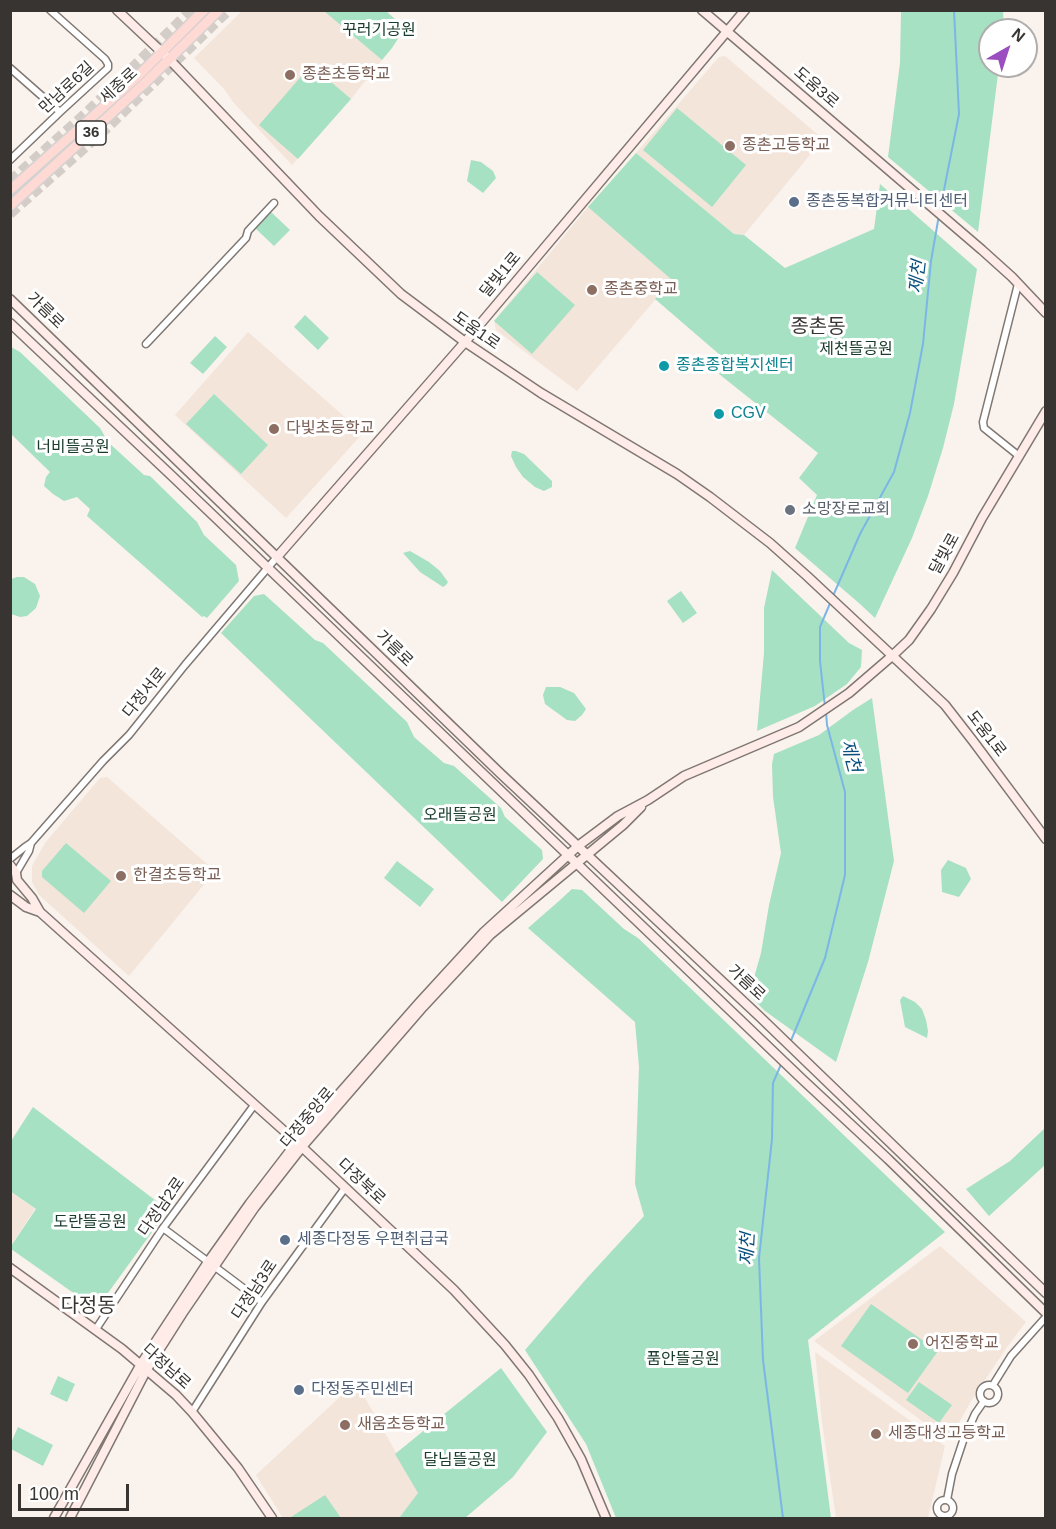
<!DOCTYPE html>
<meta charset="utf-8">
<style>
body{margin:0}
#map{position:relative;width:1056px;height:1529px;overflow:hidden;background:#faf2ec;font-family:Helvetica,sans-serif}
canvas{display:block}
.frame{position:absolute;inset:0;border:12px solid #373431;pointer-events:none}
.north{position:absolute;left:978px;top:18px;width:60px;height:60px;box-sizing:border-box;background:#fff;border:2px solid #afaead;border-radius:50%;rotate:39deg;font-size:16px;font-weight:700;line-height:24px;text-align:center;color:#373431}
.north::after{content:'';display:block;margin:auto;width:21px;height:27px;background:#9a4ebf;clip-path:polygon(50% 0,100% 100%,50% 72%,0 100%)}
.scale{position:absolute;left:18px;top:1484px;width:111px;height:27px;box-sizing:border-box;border:3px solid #373431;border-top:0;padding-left:8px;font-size:18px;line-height:21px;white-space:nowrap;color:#373431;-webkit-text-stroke:4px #fff;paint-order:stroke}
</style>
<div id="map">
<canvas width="1056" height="1529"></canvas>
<div class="frame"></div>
<div class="north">N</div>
<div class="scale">100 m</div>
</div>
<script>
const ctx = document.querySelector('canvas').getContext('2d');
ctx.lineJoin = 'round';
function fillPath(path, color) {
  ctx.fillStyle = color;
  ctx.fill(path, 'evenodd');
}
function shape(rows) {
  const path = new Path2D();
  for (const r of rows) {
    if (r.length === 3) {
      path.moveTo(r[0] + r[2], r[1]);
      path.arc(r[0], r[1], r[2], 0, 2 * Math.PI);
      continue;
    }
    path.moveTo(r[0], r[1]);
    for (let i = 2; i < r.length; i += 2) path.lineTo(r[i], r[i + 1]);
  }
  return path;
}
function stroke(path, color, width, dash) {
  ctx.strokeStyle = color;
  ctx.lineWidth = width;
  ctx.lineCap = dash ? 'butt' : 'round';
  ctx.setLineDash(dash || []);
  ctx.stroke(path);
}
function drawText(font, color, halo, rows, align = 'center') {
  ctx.font = font + ' Helvetica,"Noto Sans KR",sans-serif';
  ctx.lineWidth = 6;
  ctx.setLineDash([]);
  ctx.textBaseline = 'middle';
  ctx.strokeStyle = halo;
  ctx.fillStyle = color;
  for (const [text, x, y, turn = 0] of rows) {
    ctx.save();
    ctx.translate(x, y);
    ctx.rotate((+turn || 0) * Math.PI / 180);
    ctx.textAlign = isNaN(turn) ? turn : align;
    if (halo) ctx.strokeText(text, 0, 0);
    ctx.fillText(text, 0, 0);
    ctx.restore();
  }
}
fillPath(shape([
 [324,10,382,60,351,99,292,165,233,102,225,90,194,58,242,11],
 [725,56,823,139,744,235,734,234,636,153,719,57],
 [588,207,672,280,577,391,496,330,494,321],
 [248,332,363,433,286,518,175,415],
 [107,777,215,871,129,976,39,895,32,882,32,866,45,843,100,778],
 [11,1192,35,1209,11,1245],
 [940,1246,1026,1322,1007,1347,971,1401,949,1441,814,1341],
 [815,1352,945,1446,928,1518,836,1518,822,1422],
 [356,1382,419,1493,399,1518,283,1518,256,1475]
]), '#f4e5db');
fillPath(shape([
 [324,11,386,11,405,28,392,48,382,60],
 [901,11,1003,11,1004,30,990,30,990,66,999,66,978,232,888,157,900,63],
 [311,65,351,99,298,159,259,125],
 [677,108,746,165,712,207,643,150],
 [636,153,734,234,744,235,785,268,874,229,880,184,977,269,954,404,943,448,928,496,912,538,875,618,860,604,795,548,817,495,799,478,818,453,719,374,727,361,655,299,672,280,588,207],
 [471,160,481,162,493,171,496,178,483,193,467,181],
 [271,212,290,230,274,246,255,228],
 [537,272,575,305,532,354,494,321],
 [305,315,329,338,318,350,294,327],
 [215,336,227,347,203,374,190,363],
 [11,347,20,352,100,428,108,442,144,475,150,476,197,522,204,535,236,565,239,581,207,618,204,616,202,617,87,516,90,509,77,497,64,501,53,494,44,486,46,477,50,472,11,434],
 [214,394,268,445,241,474,186,424],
 [512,451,516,451,524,454,552,481,552,487,544,491,535,487,523,477,516,467,511,456],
 [410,551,429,562,440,571,448,582,446,585,443,587,420,572,403,553],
 [772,570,849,643,862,650,861,667,847,684,815,706,757,731,764,653,764,608],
 [17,577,24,577,35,584,40,596,36,608,27,616,20,617,11,614,11,579],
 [681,591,697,613,683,623,667,601],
 [264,594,315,640,323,643,407,722,414,737,444,763,454,766,501,808,505,817,542,850,543,859,502,902,221,633,254,596],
 [546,687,560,687,574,693,586,709,582,715,575,721,567,720,545,704,543,695],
 [872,698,894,861,868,962,836,1062,765,1011,749,995,761,953,769,905,781,853,773,797,772,764,774,754,819,735,853,710],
 [66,843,111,881,84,913,42,877,42,871],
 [948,860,966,868,971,879,959,897,942,892,941,870],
 [397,861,434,889,420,907,384,878],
 [572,889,582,890,624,929,638,938,945,1232,808,1340,831,1518,616,1518,586,1444,525,1350,587,1278,644,1216,635,1184,639,1067,635,1022,528,928,559,901],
 [903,996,915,1002,922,1009,926,1020,928,1031,927,1038,905,1027,900,1000],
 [33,1107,168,1210,100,1304,92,1306,11,1249,11,1246,36,1209,10,1191,11,1141],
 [1045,1128,1045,1165,989,1216,966,1189,1010,1161],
 [871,1304,938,1351,908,1393,841,1346],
 [501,1368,547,1432,513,1477,465,1518,399,1518,418,1493,395,1454],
 [58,1376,75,1384,67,1402,50,1394],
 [919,1382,952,1405,939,1423,906,1400],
 [18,1427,53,1445,43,1466,11,1449,11,1443],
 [325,1495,341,1518,292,1518,291,1517]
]), '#a6e1c3');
stroke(shape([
 [940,210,959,114,954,10],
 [833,596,860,534,894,472,910,413,923,344,931,261,939,215],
 [825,707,820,661,820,627,831,601],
 [790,1043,825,958,845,875,845,792,827,725,826,712],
 [782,1062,773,1083,772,1139,759,1258,763,1360,783,1518]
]), '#7cb6e6', 2);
stroke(shape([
 [10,181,87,112,191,10],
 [10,214,105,130,229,10]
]), '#d3ccc7', 10, [10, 5]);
const street = shape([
 [10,68,60,112],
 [10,160,60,112,108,68,108,64,105,59,50,10],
 [1018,284,983,422,984,428,1019,456],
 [146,344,246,238,248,231,274,203],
 [10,859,25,847,31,843,103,761,129,735,185,665,277,557],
 [16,873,29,851,31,843],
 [163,1228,262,1302],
 [96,1329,163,1228,255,1104],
 [993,1385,1011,1356,1046,1317],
 [989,1394,9],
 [192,1412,262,1302,345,1188],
 [945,1508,8],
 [947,1500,952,1474,963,1441,975,1414,984,1401]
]);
const secondary = shape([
 [117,10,169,59,319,216,401,294,465,342,541,393,677,474,710,497,770,543,807,576,945,705,973,741,1046,839],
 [702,10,982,250,1012,277,1046,313],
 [10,299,500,773,760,1017,1046,1293],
 [10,323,172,476,803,1080,888,1159,1046,1313],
 [277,557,465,342,745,10],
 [10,865,16,873,17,880,32,898,40,912,302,1147,454,1290,505,1345,529,1375,558,1418,581,1459,606,1518],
 [10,895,26,907,40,912],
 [10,1268,122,1349,176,1395,192,1412,238,1468,272,1518],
 [54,1518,141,1364,208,1262,250,1203,296,1143,419,1003,484,932,578,846,618,816,648,800,684,776,799,727,849,693,892,656,909,640,931,609,953,573,982,518,1046,411],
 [70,1518,147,1369,182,1314,255,1207,302,1147,423,1007,490,935,623,825,641,807]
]);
const primary = shape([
 [10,190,136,78,204,10],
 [10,206,146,82,219,10]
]);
stroke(street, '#7f7772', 9);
stroke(secondary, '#7f7772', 11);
stroke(primary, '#d3d2d2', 12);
stroke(street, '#fff', 6);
stroke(secondary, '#ffece9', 8);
stroke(primary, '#ffd9d3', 9);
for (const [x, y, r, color] of [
 [290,75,6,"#8d6e63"],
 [730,146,6,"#8d6e63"],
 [794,202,6,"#5c6f8a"],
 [592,290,6,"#8d6e63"],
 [664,366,6,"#0f9aa8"],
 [719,414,6,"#0f9aa8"],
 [274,429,6,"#8d6e63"],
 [790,510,6,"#6b7280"],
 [121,876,6,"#8d6e63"],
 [285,1240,6,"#5c6f8a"],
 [913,1344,6,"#8d6e63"],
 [299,1390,6,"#5c6f8a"],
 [345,1425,6,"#8d6e63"],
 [876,1434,6,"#8d6e63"]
]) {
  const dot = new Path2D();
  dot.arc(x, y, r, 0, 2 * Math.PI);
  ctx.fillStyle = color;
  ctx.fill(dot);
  stroke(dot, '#fff', 2);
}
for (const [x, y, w] of [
 [91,133,30]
]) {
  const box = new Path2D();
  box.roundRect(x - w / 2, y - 12, w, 24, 4.5);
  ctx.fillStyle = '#fff';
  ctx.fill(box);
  stroke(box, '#373431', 1.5);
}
drawText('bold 15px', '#373431', null, [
 ["36",91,133]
]);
drawText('16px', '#193b2c', '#fff', [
 ["꾸러기공원",379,31],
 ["제천뜰공원",856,350],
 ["너비뜰공원",73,448],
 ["오래뜰공원",460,816],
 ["도란뜰공원",90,1223],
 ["품안뜰공원",683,1360],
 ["달님뜰공원",460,1461]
]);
drawText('16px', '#785e54', '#fff', [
 ["종촌초등학교",302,75],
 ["종촌고등학교",742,146],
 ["종촌중학교",604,290],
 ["다빛초등학교",286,429],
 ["한결초등학교",133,876],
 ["어진중학교",925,1344],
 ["새움초등학교",357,1425],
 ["세종대성고등학교",888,1434]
], 'left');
drawText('16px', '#373431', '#fff', [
 ["세종로",119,86,-43],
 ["만남로6길",67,88,-43],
 ["도움3로",816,88,41],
 ["달빛1로",501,275,-50],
 ["가름로",45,311,44],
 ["도움1로",476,331,35],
 ["달빛로",945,554,-61],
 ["가름로",394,649,44],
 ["다정서로",145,693,-51],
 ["도움1로",986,734,52],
 ["가름로",746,983,43],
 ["다정중앙로",308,1118,-50],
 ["다정북로",361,1182,43],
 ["다정남2로",162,1207,-55],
 ["다정남3로",255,1290,-56],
 ["다정남로",166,1367,42]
]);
drawText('16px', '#4e5e75', '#fff', [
 ["종촌동복합커뮤니티센터",806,202],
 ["세종다정동 우편취급국",297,1240],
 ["다정동주민센터",311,1390]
], 'left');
drawText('16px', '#0d838f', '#fff', [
 ["종촌종합복지센터",676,366],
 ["CGV",731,414]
], 'left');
drawText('16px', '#5b616d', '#fff', [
 ["소망장로교회",802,510]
], 'left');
drawText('italic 18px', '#0b507d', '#fff', [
 ["제천",918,277,-83],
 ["제천",850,756,75],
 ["제천",748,1249,-87]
]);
drawText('20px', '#373431', '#fff', [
 ["종촌동",818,327],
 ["다정동",88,1306]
]);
</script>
